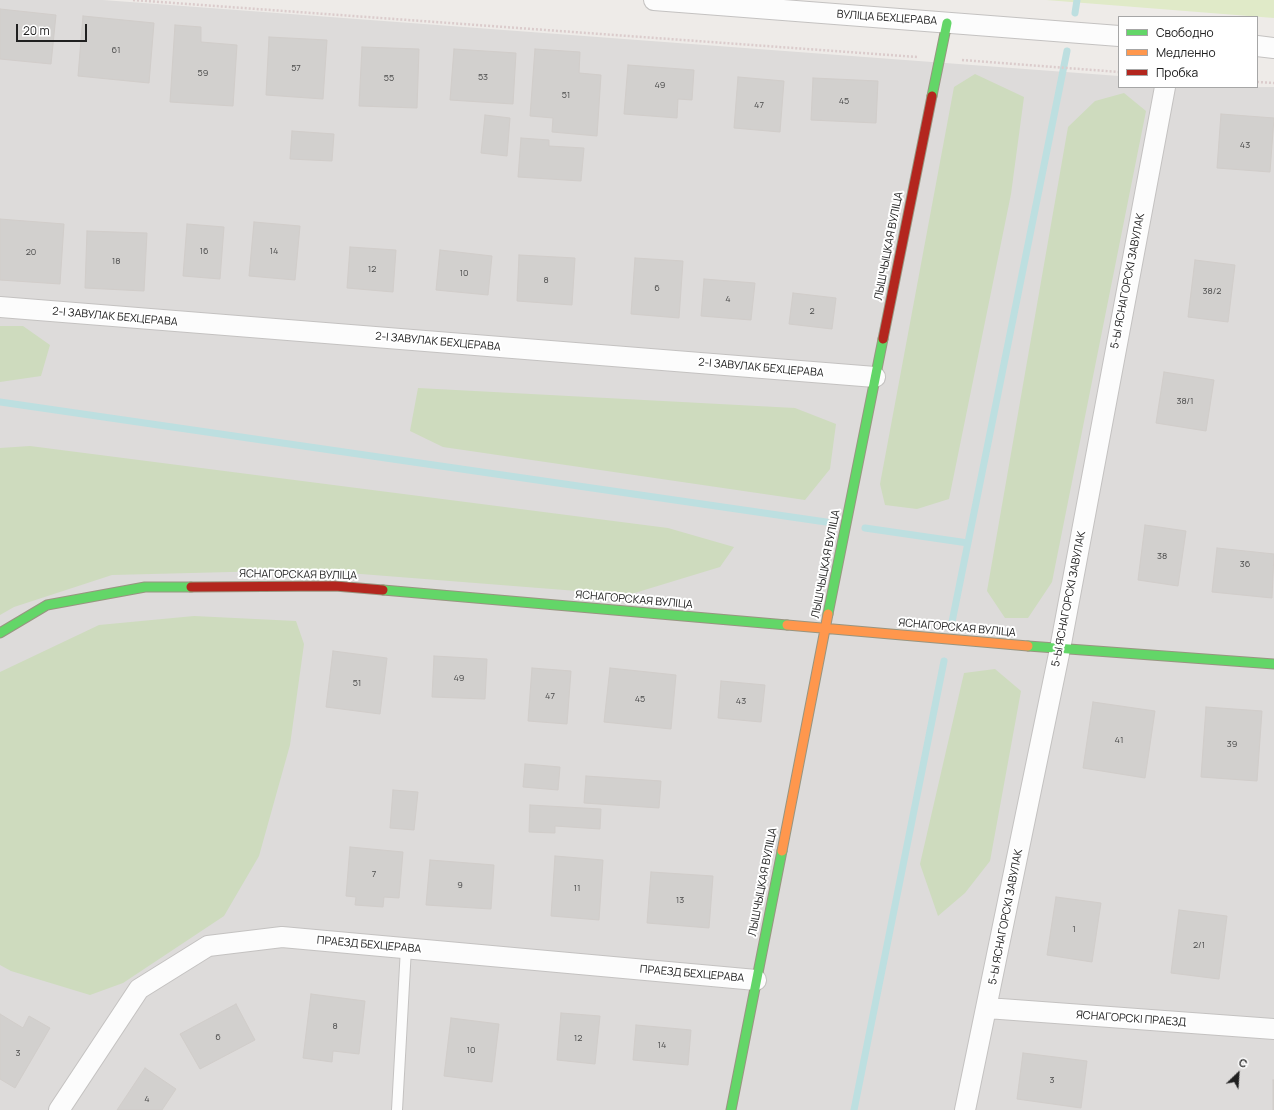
<!DOCTYPE html>
<meta charset="utf-8">
<style>
body{margin:0}
#map{position:relative;width:1274px;height:1110px;overflow:hidden;background:#eeebe8;font-family:Manrope,sans-serif}
canvas{display:block}
.legend{position:absolute;left:1118px;top:16px;width:140px;height:72px;box-sizing:border-box;background:#fff;border:1px solid #a6a6a6;margin:0;padding:5px 7px;list-style:none;font-size:12px;color:#202020}
.legend li{display:flex;align-items:center;gap:8px;height:20px}
.legend b{width:20px;border:1px solid #a6a6a6}
.north{position:absolute;left:1218px;top:1054px;width:40px;height:40px;-webkit-text-stroke:3px #fff;paint-order:stroke;rotate:25deg;font-size:11px;font-weight:700;line-height:16px;text-align:center;color:#202020}
.north::after{content:'';display:block;margin:auto;width:14px;height:18px;background:#202020;clip-path:polygon(50% 0,100% 100%,50% 72%,0 100%)}
.scale{position:absolute;left:16px;top:24px;width:71px;height:18px;box-sizing:border-box;border:2px solid #202020;border-top:0;padding-left:5px;font-size:12px;line-height:14px;white-space:nowrap;color:#202020;-webkit-text-stroke:3px #fff;paint-order:stroke}
</style>
<div id="map">
<canvas width="1274" height="1110"></canvas>
<ul class="legend">
<li><b style="height:5px;background:#63d668"></b>Свободно</li>
<li><b style="height:5px;background:#ff974d"></b>Медленно</li>
<li><b style="height:5px;background:#b3261e"></b>Пробка</li>
</ul>
<div class="north">С</div>
<div class="scale">20 m</div>
</div>
<script>
const ctx = document.querySelector('canvas').getContext('2d');
ctx.lineJoin = 'round';
function fillPath(path, color) {
  ctx.fillStyle = color;
  ctx.fill(path, 'evenodd');
}
function shape(rows) {
  const path = new Path2D();
  for (const r of rows) {
    path.moveTo(r[0], r[1]);
    for (let i = 2; i < r.length; i += 2) path.lineTo(r[i], r[i + 1]);
  }
  return path;
}
function stroke(path, color, width, dash) {
  ctx.strokeStyle = color;
  ctx.lineWidth = width;
  ctx.lineCap = dash ? 'butt' : 'round';
  ctx.setLineDash(dash || []);
  ctx.stroke(path);
}
function drawText(font, color, halo, rows, align = 'center') {
  ctx.font = font + ' Manrope,sans-serif';
  ctx.lineWidth = 4;
  ctx.setLineDash([]);
  ctx.textBaseline = 'middle';
  ctx.strokeStyle = halo;
  ctx.fillStyle = color;
  for (const [text, x, y, turn = 0] of rows) {
    ctx.save();
    ctx.translate(x, y);
    ctx.rotate((+turn || 0) * Math.PI / 180);
    ctx.textAlign = isNaN(turn) ? turn : align;
    if (halo) ctx.strokeText(text, 0, 0);
    ctx.fillText(text, 0, 0);
    ctx.restore();
  }
}
fillPath(shape([
 [0,0,103,0,1119,76,1119,87,1274,87,1274,1110,0,1110]
]), '#dddbda');
fillPath(shape([
 [1046,0,1274,0,1274,18]
]), '#e0eac8');
fillPath(shape([
 [975,74,1024,97,1011,194,949,499,917,509,885,505,880,484,954,87],
 [1124,93,1146,111,1052,582,1028,618,1005,618,987,591,1068,127,1095,101],
 [0,326,23,326,50,345,41,376,0,382],
 [418,388,795,408,836,424,830,469,805,500,443,447,410,431],
 [30,446,668,528,734,547,720,567,628,595,310,570,112,575,14,607,0,615,0,448],
 [194,616,296,621,304,644,290,745,259,856,224,916,123,983,90,995,11,971,0,965,0,672,99,625],
 [995,669,1021,691,990,861,965,893,938,916,920,864,964,673]
]), '#cedbbe');
stroke(shape([
 [1075,13,1077,0],
 [0,402,826,522],
 [865,528,968,543],
 [952,622,1067,51],
 [854,1110,944,661]
]), '#bddfe0', 7);
const building = shape([
 [0,9,56,15,51,64,0,59,0,9],
 [83,16,154,23,149,83,78,76,83,16],
 [175,25,201,27,201,42,237,45,233,106,170,102,175,25],
 [269,37,327,40,323,99,266,95,269,37],
 [362,47,419,49,417,108,359,106,362,47],
 [454,49,516,53,513,104,450,100,454,49],
 [535,49,580,52,579,73,601,75,597,136,552,132,553,118,530,116,535,49],
 [628,65,694,70,692,100,678,99,677,118,624,114,628,65],
 [738,77,784,81,780,132,734,128,738,77],
 [813,78,878,81,876,123,811,120,813,78],
 [1221,114,1274,118,1270,172,1217,168,1221,114],
 [485,115,510,118,507,156,481,153,485,115],
 [292,131,334,134,332,161,290,159,292,131],
 [521,138,549,140,549,146,584,148,581,181,518,177,521,138],
 [0,219,64,224,60,284,0,280,0,219],
 [254,222,300,226,295,280,249,276,254,222],
 [187,224,224,227,220,279,183,276,187,224],
 [87,231,147,233,144,291,85,288,87,231],
 [350,247,396,250,393,292,347,288,350,247],
 [440,250,492,256,488,295,436,290,440,250],
 [519,255,575,258,572,305,517,301,519,255],
 [635,258,683,261,679,318,631,314,635,258],
 [1195,260,1235,265,1228,322,1188,317,1195,260],
 [704,279,755,283,751,320,701,316,704,279],
 [793,293,836,298,832,329,789,324,793,293],
 [1164,372,1214,380,1206,431,1156,423,1164,372],
 [1145,525,1186,531,1178,586,1138,580,1145,525],
 [1217,548,1274,554,1272,598,1212,592,1217,548],
 [333,651,387,658,380,714,326,707,333,651],
 [434,656,487,659,485,699,432,697,434,656],
 [532,668,571,671,567,724,528,721,532,668],
 [610,668,676,675,671,729,604,722,610,668],
 [721,681,765,685,761,722,718,718,721,681],
 [1093,702,1155,711,1145,778,1083,768,1093,702],
 [1206,707,1262,711,1257,781,1201,777,1206,707],
 [525,764,560,767,558,790,523,787,525,764],
 [586,776,661,781,659,808,584,803,586,776],
 [393,790,418,792,414,830,390,828,393,790],
 [530,805,601,809,600,829,555,826,555,833,529,832,530,805],
 [350,847,403,852,399,898,384,897,383,907,355,905,356,897,346,896,350,847],
 [555,856,603,860,599,920,551,916,555,856],
 [430,860,494,865,491,909,426,905,430,860],
 [651,872,713,876,709,928,647,923,651,872],
 [1056,897,1101,903,1092,962,1047,955,1056,897],
 [1179,910,1227,916,1219,979,1171,973,1179,910],
 [311,994,365,1001,359,1054,333,1051,332,1062,303,1058,311,994],
 [236,1004,255,1040,200,1069,180,1034,236,1004],
 [561,1013,600,1016,595,1064,557,1060,561,1013],
 [0,1014,23,1028,29,1016,50,1028,15,1088,0,1079,0,1014],
 [451,1018,499,1024,492,1082,444,1076,451,1018],
 [636,1025,691,1030,688,1065,633,1060,636,1025],
 [1023,1053,1087,1061,1081,1108,1017,1099,1023,1053],
 [145,1068,176,1089,162,1110,117,1110,145,1068],
 [1273,1080,1274,1080,1274,1110,1273,1110,1273,1080]
]);
fillPath(building, '#d2d0ce');
stroke(building, '#d1cdca', 1);
const lane = shape([
 [397,1110,406,948]
]);
const street = shape([
 [654,0,1119,36],
 [1257,46,1274,48],
 [0,307,875,377],
 [987,1008,1274,1029],
 [59,1110,139,989,208,946,282,937,756,980],
 [965,1110,1060,649,1165,87]
]);
const fast = shape([
 [932,96,947,23],
 [383,590,787,625],
 [828,614,883,339],
 [0,633,47,605,145,587,191,587],
 [1028,646,1274,664],
 [731,1110,782,851]
]);
const slow = shape([
 [787,625,1028,646],
 [782,851,828,614]
]);
const jam = shape([
 [883,339,932,96],
 [191,587,335,586,383,590]
]);
stroke(lane, '#c4c2c1', 12);
stroke(street, '#c4c2c1', 22);
stroke(fast, '#989580', 11);
stroke(slow, '#989580', 11);
stroke(jam, '#989580', 11);
stroke(shape([
 [133,0,917,57],
 [962,60,1119,72],
 [1257,82,1274,83]
]), '#dbcccc', 2.5, [2, 2]);
stroke(lane, '#fcfcfc', 10);
stroke(street, '#fcfcfc', 20);
stroke(fast, '#63d668', 9);
stroke(slow, '#ff974d', 9);
stroke(jam, '#b3261e', 9);
drawText('9px', '#4c4c4c', null, [
 ["61",116,50],
 ["57",296,68],
 ["59",203,73],
 ["53",483,77],
 ["55",389,78],
 ["49",660,85],
 ["51",566,95],
 ["45",844,101],
 ["47",759,105],
 ["43",1245,145],
 ["16",204,251],
 ["14",274,251],
 ["20",31,252],
 ["18",116,261],
 ["12",372,269],
 ["10",464,273],
 ["8",546,280],
 ["6",657,288],
 ["38/2",1212,291],
 ["4",728,299],
 ["2",812,311],
 ["38/1",1185,401],
 ["38",1162,556],
 ["36",1245,564],
 ["49",459,678],
 ["51",357,683],
 ["47",550,696],
 ["45",640,699],
 ["43",741,701],
 ["41",1119,740],
 ["39",1232,744],
 ["7",374,874],
 ["9",460,885],
 ["11",577,888],
 ["13",680,900],
 ["1",1074,929],
 ["2/1",1199,945],
 ["8",335,1026],
 ["6",218,1037],
 ["12",578,1038],
 ["14",662,1045],
 ["10",471,1050],
 ["3",18,1053],
 ["3",1052,1080],
 ["4",147,1099]
]);
drawText('11px', '#202020', '#fff', [
 ["ВУЛІЦА БЕХЦЕРАВА",887,18,4],
 ["ЛЫШЧЫЦКАЯ ВУЛІЦА",889,246,-79],
 ["5-Ы ЯСНАГОРСКІ ЗАВУЛАК",1128,281,-79],
 ["2-І ЗАВУЛАК БЕХЦЕРАВА",115,317,5],
 ["2-І ЗАВУЛАК БЕХЦЕРАВА",438,342,5],
 ["2-І ЗАВУЛАК БЕХЦЕРАВА",761,368,5],
 ["ЛЫШЧЫЦКАЯ ВУЛІЦА",826,564,-79],
 ["ЯСНАГОРСКАЯ ВУЛІЦА",298,575,1],
 ["5-Ы ЯСНАГОРСКІ ЗАВУЛАК",1069,599,-79],
 ["ЯСНАГОРСКАЯ ВУЛІЦА",634,600,5],
 ["ЯСНАГОРСКАЯ ВУЛІЦА",957,628,5],
 ["ЛЫШЧЫЦКАЯ ВУЛІЦА",763,882,-79],
 ["5-Ы ЯСНАГОРСКІ ЗАВУЛАК",1006,917,-79],
 ["ПРАЕЗД БЕХЦЕРАВА",369,945,5],
 ["ПРАЕЗД БЕХЦЕРАВА",692,974,5],
 ["ЯСНАГОРСКІ ПРАЕЗД",1131,1019,4]
]);
</script>
